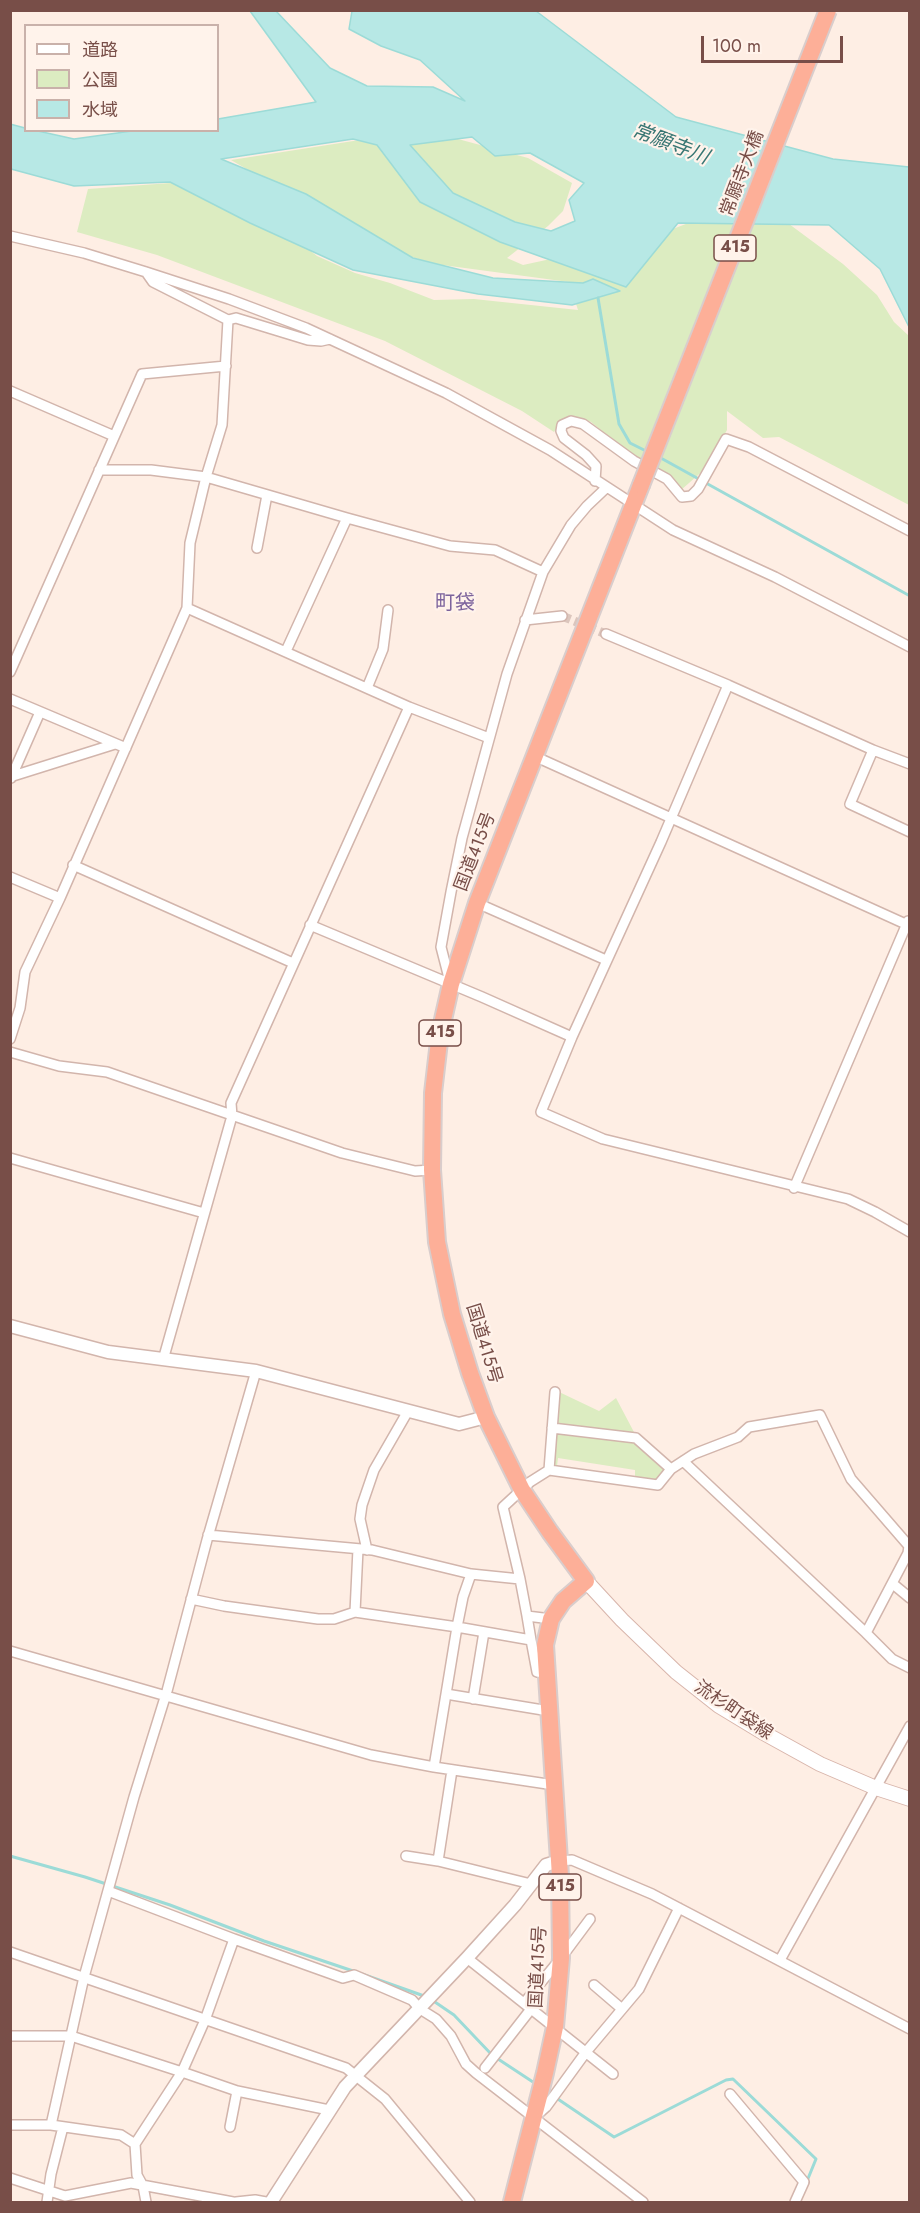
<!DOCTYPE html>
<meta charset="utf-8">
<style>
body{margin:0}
#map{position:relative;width:920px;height:2213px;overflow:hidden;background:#feeee4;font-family:Jost,"Noto Sans JP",sans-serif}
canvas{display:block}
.frame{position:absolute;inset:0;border:12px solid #784e48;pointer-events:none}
.legend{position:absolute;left:24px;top:24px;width:195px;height:108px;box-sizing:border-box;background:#fff3eb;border:2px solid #c9b1aa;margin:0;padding:8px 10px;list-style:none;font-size:18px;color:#784e48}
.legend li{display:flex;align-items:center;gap:12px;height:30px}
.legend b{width:30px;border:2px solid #c9b1aa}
.scale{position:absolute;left:701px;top:36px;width:142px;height:27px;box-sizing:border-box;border:3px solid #784e48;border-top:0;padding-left:8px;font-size:18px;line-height:21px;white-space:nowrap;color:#784e48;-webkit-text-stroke:4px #fff3eb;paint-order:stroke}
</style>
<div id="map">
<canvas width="920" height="2213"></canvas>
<div class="frame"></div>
<ul class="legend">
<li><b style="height:8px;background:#fff"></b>道路</li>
<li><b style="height:16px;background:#dcecc1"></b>公園</li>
<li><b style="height:16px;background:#b7e8e5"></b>水域</li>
</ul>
<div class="scale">100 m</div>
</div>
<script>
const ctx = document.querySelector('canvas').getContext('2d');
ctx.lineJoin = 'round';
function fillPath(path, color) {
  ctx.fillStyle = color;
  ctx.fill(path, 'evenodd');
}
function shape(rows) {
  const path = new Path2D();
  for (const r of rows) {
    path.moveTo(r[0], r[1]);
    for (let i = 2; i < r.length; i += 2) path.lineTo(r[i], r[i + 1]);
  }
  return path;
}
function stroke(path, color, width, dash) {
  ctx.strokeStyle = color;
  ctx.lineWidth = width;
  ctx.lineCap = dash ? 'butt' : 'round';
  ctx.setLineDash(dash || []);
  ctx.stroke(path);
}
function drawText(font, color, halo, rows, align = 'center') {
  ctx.font = font + ' Jost,"Noto Sans JP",sans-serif';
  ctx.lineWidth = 4.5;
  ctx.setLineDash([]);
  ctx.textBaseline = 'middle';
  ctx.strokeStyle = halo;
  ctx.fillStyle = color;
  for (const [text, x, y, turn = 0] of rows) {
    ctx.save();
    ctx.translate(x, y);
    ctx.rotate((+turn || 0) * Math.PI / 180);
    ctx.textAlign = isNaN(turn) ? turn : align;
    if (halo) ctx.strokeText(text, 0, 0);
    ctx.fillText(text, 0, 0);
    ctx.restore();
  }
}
fillPath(shape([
 [392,135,458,139,528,158,572,183,563,211,548,226,507,258,523,265,652,237,704,217,781,218,843,264,877,295,894,322,909,336,909,505,779,437,763,438,727,411,727,430,705,469,681,490,636,459,591,422,575,417,563,420,554,432,522,411,385,341,157,255,77,232,88,189,212,180,256,208,317,256,355,273,390,283,434,300,474,299,578,310,569,282,435,264,385,249,231,160],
 [557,1391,599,1411,616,1398,635,1434,635,1441,665,1470,655,1482,635,1479,635,1470,558,1458,557,1466,550,1465]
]), '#dcecc1');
const water = shape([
 [250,11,276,11,330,68,367,86,433,87,465,101,420,60,381,46,349,29,352,11,536,11,676,117,833,159,909,167,909,327,880,269,829,225,678,223,626,287,500,242,420,202,377,145,353,139,221,159,306,194,413,258,493,278,583,283,593,279,620,291,572,305,478,294,353,270,250,223,170,182,74,186,11,169,10,124,25,128,26,130,38,131,74,139,139,130,218,130,218,119,316,102,250,11],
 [472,137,495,156,530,153,584,183,569,200,575,221,551,231,515,222,453,193,410,145,472,137]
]);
fillPath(water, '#b7e8e5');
stroke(water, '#9cdbd7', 1.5);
stroke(shape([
 [598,298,619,424,630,443,648,452],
 [659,457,910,596],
 [10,1856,85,1877,170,1905,264,1941,356,1972],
 [362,1974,427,1997],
 [432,2000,454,2015,492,2055,536,2084],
 [546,2091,614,2137,726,2080,733,2079,816,2159,807,2181]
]), '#9cdbd7', 3);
stroke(shape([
 [562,616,606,634]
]), '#dcc6bd', 9, [9, 4.5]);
const minor = shape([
 [10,236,84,253,146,272,229,299,306,328,446,393,550,450,673,530,775,577,910,647],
 [228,320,236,318,308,340,321,341,330,339],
 [10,391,114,436],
 [99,470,151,470,206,477,347,518,450,546,495,550,543,572],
 [595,481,596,466,586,455,564,438,561,431,562,425,571,421,583,424,634,461,667,479,682,497,691,496,698,489,726,439,749,447,910,531],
 [257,548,267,495],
 [187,608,409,707,489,738],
 [525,620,562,616],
 [606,634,728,685,873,750,910,764],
 [286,651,347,518],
 [10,672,142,374,226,366],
 [728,685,661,842,572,1037,541,1112,603,1139,848,1199,875,1212,910,1232],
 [367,688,383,649,388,610],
 [10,699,126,748],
 [873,750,850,804,910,832],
 [534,756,910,926],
 [13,776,115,744],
 [11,778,40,712],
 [73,865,293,963],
 [10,877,60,898],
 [477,903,606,960],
 [310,925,482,997,572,1037],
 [450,982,441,947,451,892,462,838,507,674,543,572,571,525,587,506,606,488],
 [10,1039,20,1008,25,972,60,898,187,608,190,543,206,477,222,425,228,320,153,282,146,272],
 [10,1052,59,1066,107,1072,342,1153,415,1171,432,1170],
 [10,1158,204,1213],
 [794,1188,908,921],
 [163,1360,232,1116,231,1103,409,707],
 [671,1469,694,1454,738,1437,749,1427,820,1415,851,1479,909,1546,908,1553,866,1633,683,1461],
 [549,1470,658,1485,671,1469,636,1438,552,1428],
 [208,1535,372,1550,471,1574,520,1579,527,1616,551,1619],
 [358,1549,355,1612,457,1627,463,1597,471,1574],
 [367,1550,360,1519,362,1505,374,1470,408,1411],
 [520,1579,503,1507,530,1482,549,1470,555,1392],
 [893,1584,910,1598],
 [191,1599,224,1606,318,1619,334,1619,355,1612],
 [527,1616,531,1640,457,1627,434,1767,554,1785],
 [866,1633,892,1659,910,1668],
 [531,1640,537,1672,546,1673],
 [10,1651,371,1755,434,1767],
 [446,1694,549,1711],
 [473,1699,484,1632],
 [406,1856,438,1861,452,1770],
 [438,1861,531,1884],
 [559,1861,572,1860,652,1894,910,2029],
 [108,1891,234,1939],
 [10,1952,346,2068,385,2099,470,2202],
 [467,1958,613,2074],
 [780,1960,910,1726],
 [594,1985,622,2009],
 [524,2003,561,1958,590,1919],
 [10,2036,71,2036,182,2072,205,2020,234,1939,343,1978,354,1975,412,2000,420,2009,436,2019,451,2036,466,2064,476,2073,643,2202],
 [485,2068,531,2009],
 [237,2091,329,2110],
 [730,2094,804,2182,795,2202],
 [537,2115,546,2107,586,2052,639,1989,679,1908],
 [10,2125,51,2125,121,2135,135,2144,137,2175,143,2186,146,2202],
 [51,2125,84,1977,134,1797,167,1691,207,1540,256,1371],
 [135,2144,182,2072,237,2091,230,2127],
 [10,2178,65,2196,131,2183,233,2202],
 [47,2202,51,2174,63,2127],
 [236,2202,255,2200,266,2202]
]);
const tertiary = shape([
 [10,1326,108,1352,256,1371,459,1424,486,1417],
 [271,2202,345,2087,467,1958,515,1905,546,1865,559,1861]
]);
const secondary = shape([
 [586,1581,622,1620,676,1672,719,1706,762,1732,820,1764,876,1788,910,1799]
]);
const trunk = shape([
 [512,2202,545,2073,555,2027,561,1958,560,1876,545,1645,551,1619,563,1601,586,1581,550,1532,522,1490,486,1417,470,1373,452,1314,437,1242,432,1170,433,1093,440,1033,451,984,477,903,641,485]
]);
stroke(minor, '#d2b5ac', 12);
stroke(tertiary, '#d2b5ac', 15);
stroke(secondary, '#d8b5ab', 16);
stroke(trunk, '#d9cdcc', 20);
stroke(minor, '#fff', 9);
stroke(tertiary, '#fff', 12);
stroke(secondary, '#fff', 14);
stroke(trunk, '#fdaf98', 16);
const trunkBridge = shape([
 [641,485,828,10]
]);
stroke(trunkBridge, '#d9cdcc', 20, []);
stroke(trunkBridge, '#fdaf98', 16);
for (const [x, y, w] of [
 [735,248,42],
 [440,1033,42],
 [560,1887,42]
]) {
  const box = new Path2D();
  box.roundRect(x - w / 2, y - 13, w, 26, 4.5);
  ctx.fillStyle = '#fff3eb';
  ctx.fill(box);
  stroke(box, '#784e48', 1.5);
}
drawText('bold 16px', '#784e48', null, [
 ["415",735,248],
 ["415",440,1033],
 ["415",560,1887]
]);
drawText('18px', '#784e48', '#fff3eb', [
 ["常願寺大橋",743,174,-69],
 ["国道415号",476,852,-69],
 ["国道415号",483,1344,73],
 ["流杉町袋線",733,1711,34],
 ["国道415号",539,1967,-87]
]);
drawText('italic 20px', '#387673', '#fff3eb', [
 ["常願寺川",670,145,21]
]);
drawText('20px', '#7c639c', '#fff3eb', [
 ["町袋",455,604]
]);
</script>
